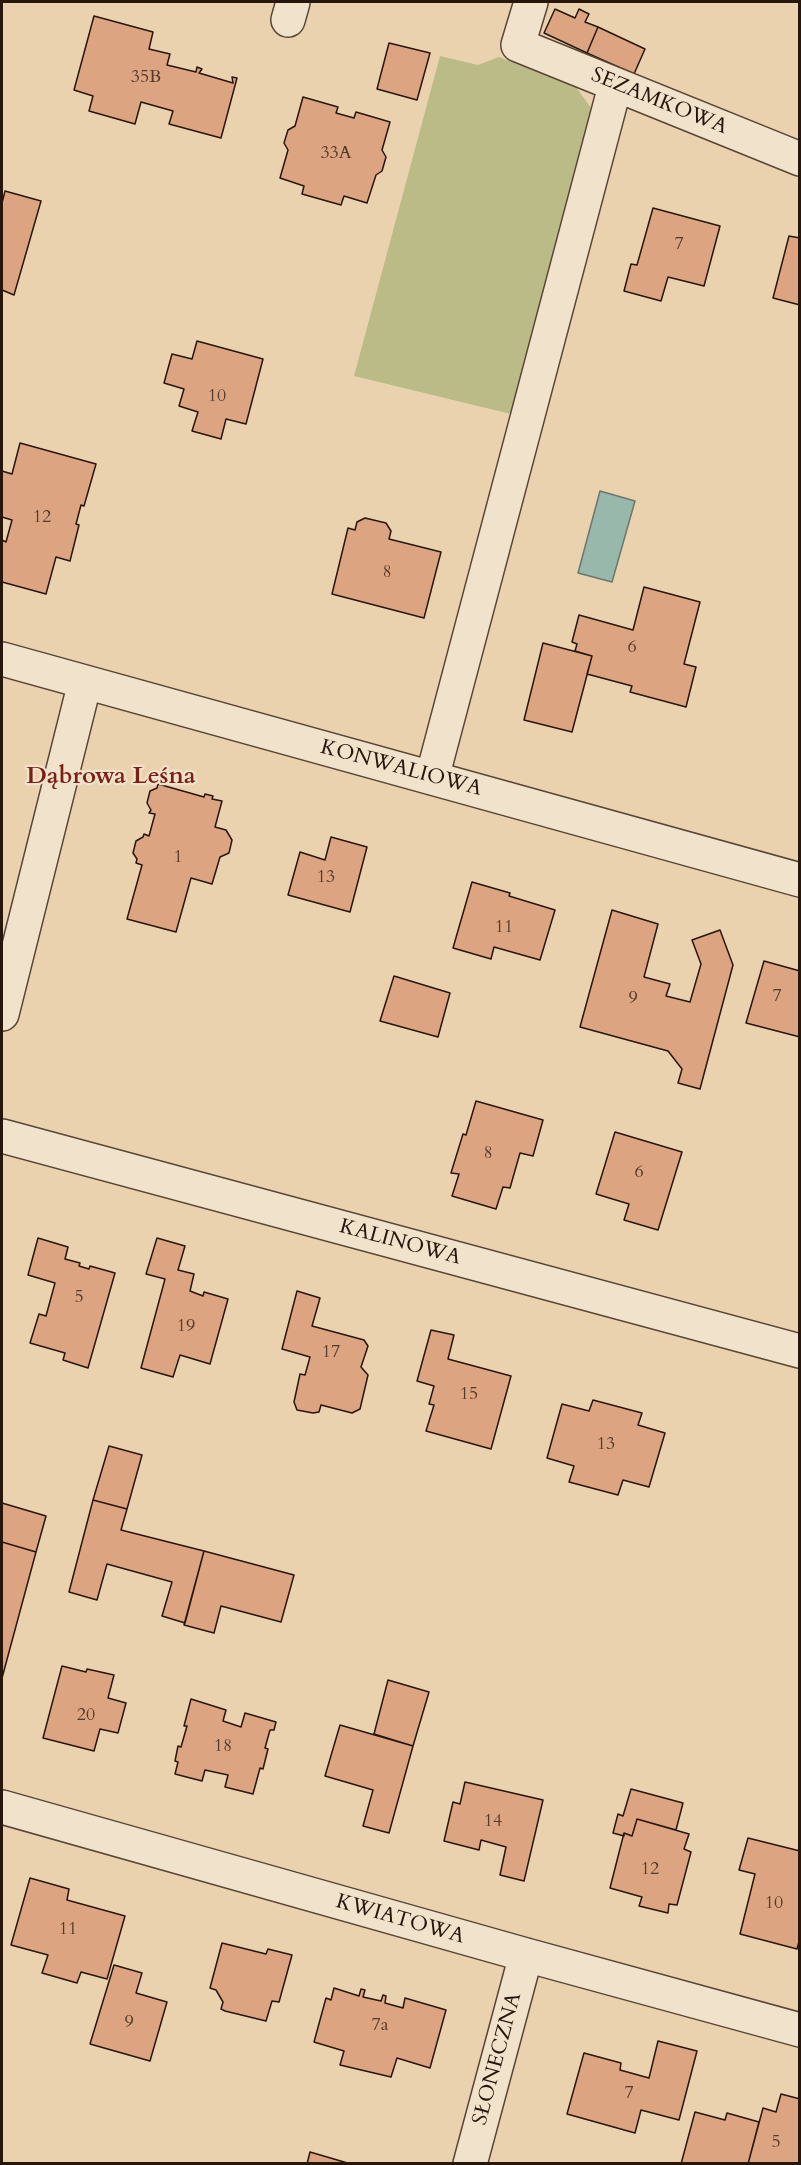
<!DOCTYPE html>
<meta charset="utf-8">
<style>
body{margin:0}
#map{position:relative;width:801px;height:2165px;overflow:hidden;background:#ead2af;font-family:Cardo,serif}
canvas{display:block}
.frame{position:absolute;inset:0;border:3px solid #27160c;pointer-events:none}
</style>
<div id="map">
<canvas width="801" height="2165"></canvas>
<div class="frame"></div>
</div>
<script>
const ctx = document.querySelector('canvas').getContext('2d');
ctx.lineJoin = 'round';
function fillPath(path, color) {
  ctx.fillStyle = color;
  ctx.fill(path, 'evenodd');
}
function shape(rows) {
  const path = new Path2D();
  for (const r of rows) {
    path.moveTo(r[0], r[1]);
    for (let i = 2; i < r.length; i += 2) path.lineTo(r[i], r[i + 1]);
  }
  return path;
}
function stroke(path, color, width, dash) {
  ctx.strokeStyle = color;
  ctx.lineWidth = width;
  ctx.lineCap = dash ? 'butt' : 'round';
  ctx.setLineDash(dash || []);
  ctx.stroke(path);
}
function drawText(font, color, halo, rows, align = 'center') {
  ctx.font = font + ' Cardo,serif';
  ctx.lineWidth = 4.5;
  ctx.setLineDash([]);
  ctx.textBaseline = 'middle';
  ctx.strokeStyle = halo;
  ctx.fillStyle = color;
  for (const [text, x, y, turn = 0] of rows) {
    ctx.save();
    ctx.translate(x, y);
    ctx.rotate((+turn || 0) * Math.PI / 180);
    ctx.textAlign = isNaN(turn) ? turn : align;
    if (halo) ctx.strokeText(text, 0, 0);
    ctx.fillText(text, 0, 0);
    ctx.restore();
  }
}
fillPath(shape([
 [440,56,478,65,499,57,576,87,591,108,511,414,354,376]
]), '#bbbb87');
const water = shape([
 [600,491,635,501,612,582,578,573,600,491]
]);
fillPath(water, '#98b8ac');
stroke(water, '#6b776c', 1.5);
const building = shape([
 [555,9,575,18,579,9,589,14,585,22,598,27,587,53,544,33,555,9],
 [94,16,153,32,149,49,170,54,167,65,196,72,197,67,202,69,199,73,233,83,232,77,237,78,221,138,169,124,173,111,141,102,135,124,89,111,93,96,74,90,94,16],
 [598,27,645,49,634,74,587,53,598,27],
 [389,43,430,53,417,100,377,89,389,43],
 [303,97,338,107,336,113,354,118,356,112,390,122,382,150,386,157,382,171,376,175,367,203,344,196,341,205,302,194,304,186,280,178,288,150,284,143,288,130,295,126,303,97],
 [5,191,41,201,14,295,2,290,2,203,5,191],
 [653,208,720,226,704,286,668,277,661,301,624,291,631,264,637,265,653,208],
 [789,236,800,238,800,305,773,298,789,236],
 [197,341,263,359,246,424,226,419,221,439,192,431,198,412,179,406,184,389,164,383,172,354,192,359,197,341],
 [20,443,96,464,84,506,81,505,76,524,79,525,70,561,56,557,46,594,2,582,2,540,6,542,12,520,2,517,2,471,12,474,20,443],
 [365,518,386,523,391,531,389,539,441,552,424,618,332,594,348,528,355,530,357,522,365,518],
 [644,587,700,602,684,664,696,667,686,707,630,692,632,686,587,674,592,656,575,651,577,644,572,642,579,615,633,630,644,587],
 [543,643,592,656,572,732,524,720,543,643],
 [158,784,204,797,205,794,213,796,212,799,222,801,215,827,226,830,232,840,229,853,220,857,212,884,191,878,176,932,127,919,142,865,136,863,137,859,133,853,136,841,143,837,144,834,149,836,155,814,149,813,151,810,147,803,150,791,157,788,158,784],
 [331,837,367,847,350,912,288,895,300,852,325,860,331,837],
 [472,882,510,893,509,896,555,910,540,960,494,947,491,959,453,948,472,882],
 [612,910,658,924,644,977,670,984,666,996,690,1002,701,964,692,940,720,930,733,965,700,1089,678,1083,682,1069,668,1051,580,1027,612,910],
 [764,961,800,971,800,1037,746,1023,764,961],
 [394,976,450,993,438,1037,380,1021,394,976],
 [476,1101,543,1120,533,1156,520,1153,510,1188,503,1187,496,1209,452,1196,459,1174,451,1173,463,1134,466,1135,476,1101],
 [615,1132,682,1152,658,1230,624,1220,629,1204,596,1194,615,1132],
 [38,1238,68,1247,65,1259,80,1263,79,1266,89,1269,90,1266,115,1273,88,1368,63,1360,65,1353,30,1343,39,1314,46,1316,55,1283,28,1275,38,1238],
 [157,1238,185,1246,178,1270,194,1274,190,1291,203,1296,204,1292,228,1299,210,1364,180,1355,173,1377,141,1368,165,1279,146,1274,157,1238],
 [297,1291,320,1298,312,1326,364,1340,368,1346,361,1367,368,1375,360,1409,352,1413,321,1405,319,1412,313,1413,297,1410,294,1402,300,1374,305,1375,310,1357,282,1349,297,1291],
 [431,1330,454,1335,448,1359,511,1376,491,1449,426,1431,434,1405,429,1404,434,1386,417,1381,431,1330],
 [593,1400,642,1413,638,1425,665,1433,649,1487,623,1480,618,1495,569,1482,574,1466,547,1458,562,1404,589,1411,593,1400],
 [109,1446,142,1455,127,1509,93,1500,109,1446],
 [93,1500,127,1509,121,1530,204,1551,185,1623,162,1616,172,1582,107,1564,97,1600,69,1592,93,1500],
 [2,1503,46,1516,36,1552,2,1542,2,1503],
 [2,1542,36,1552,2,1678,2,1542],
 [204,1551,294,1575,281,1622,221,1606,214,1633,184,1625,204,1551],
 [62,1666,86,1672,87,1669,114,1675,108,1698,126,1703,118,1733,100,1729,94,1751,43,1738,62,1666],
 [388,1680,429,1692,413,1746,374,1734,388,1680],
 [191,1699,226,1710,223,1721,241,1727,245,1713,276,1722,274,1730,270,1730,265,1748,268,1749,263,1769,260,1768,253,1794,225,1787,228,1775,205,1770,202,1781,175,1774,178,1762,175,1761,178,1746,181,1747,187,1726,184,1726,191,1699],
 [340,1725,413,1746,389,1833,363,1826,373,1790,325,1776,340,1725],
 [465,1782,543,1800,524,1881,500,1875,506,1847,481,1840,479,1850,444,1841,453,1802,460,1804,465,1782],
 [631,1789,683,1803,676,1830,637,1819,632,1836,624,1833,624,1836,613,1833,618,1814,623,1816,631,1789],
 [637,1819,689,1834,684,1849,691,1852,677,1905,669,1904,668,1913,639,1906,642,1897,610,1888,624,1833,632,1836,637,1819],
 [748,1838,800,1851,800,1938,797,1949,740,1934,755,1874,739,1870,748,1838],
 [30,1878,69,1889,67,1900,125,1916,107,1979,81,1972,77,1983,42,1973,48,1955,11,1945,30,1878],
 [222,1943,266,1954,268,1949,292,1955,279,2002,272,2001,266,2021,225,2011,221,2009,223,2002,216,1990,210,1988,222,1943],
 [114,1965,142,1973,136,1993,167,2002,150,2061,90,2044,114,1965],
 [334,1988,359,1996,361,1989,365,1990,363,1997,381,2001,383,1995,386,1996,385,2003,403,2008,405,1998,446,2010,430,2068,397,2058,391,2077,340,2065,344,2051,314,2042,326,1998,331,2000,334,1988],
 [658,2041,697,2051,679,2120,641,2110,635,2133,567,2114,584,2053,621,2063,620,2070,649,2078,658,2041],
 [781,2094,800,2099,800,2164,748,2164,763,2108,776,2112,781,2094],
 [695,2112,725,2120,727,2113,759,2122,748,2164,681,2164,695,2112],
 [310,2152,351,2164,307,2164,310,2152]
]);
fillPath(building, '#dca481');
stroke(building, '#27160c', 1.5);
const minor = shape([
 [531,2,518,45,800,159],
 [288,20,293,2],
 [2,659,800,880],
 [432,778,615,86],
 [2,1014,85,682],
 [2,1136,800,1351],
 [2,1807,526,1955,800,2030],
 [470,2164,526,1955]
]);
stroke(minor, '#584535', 36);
stroke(minor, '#f1e2cb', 33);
drawText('18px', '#543a29', null, [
 ["35B",146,78],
 ["33A",336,154],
 ["7",679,245],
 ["10",217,397],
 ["12",42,518],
 ["8",387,573],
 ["6",632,648],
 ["1",178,858],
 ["13",326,878],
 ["11",504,928],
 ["7",777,997],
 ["9",633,999],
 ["8",488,1154],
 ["6",639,1173],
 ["5",79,1298],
 ["19",186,1327],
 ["17",331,1353],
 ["15",469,1395],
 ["13",606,1445],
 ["20",86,1716],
 ["18",223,1747],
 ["14",493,1822],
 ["12",650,1870],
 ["10",774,1904],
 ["11",68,1930],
 ["9",129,2023],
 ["7a",380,2026],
 ["7",629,2094],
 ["5",776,2143]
]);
drawText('21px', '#27160c', '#f1e2cb', [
 ["SEZAMKOWA",659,102,22],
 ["KONWALIOWA",401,769,15],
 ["KALINOWA",400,1243,15],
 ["KWIATOWA",400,1920,16],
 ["SŁONECZNA",498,2059,-75]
]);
drawText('bold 24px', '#7a1f14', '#f1e2cb', [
 ["Dąbrowa Leśna",111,777]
]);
</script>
